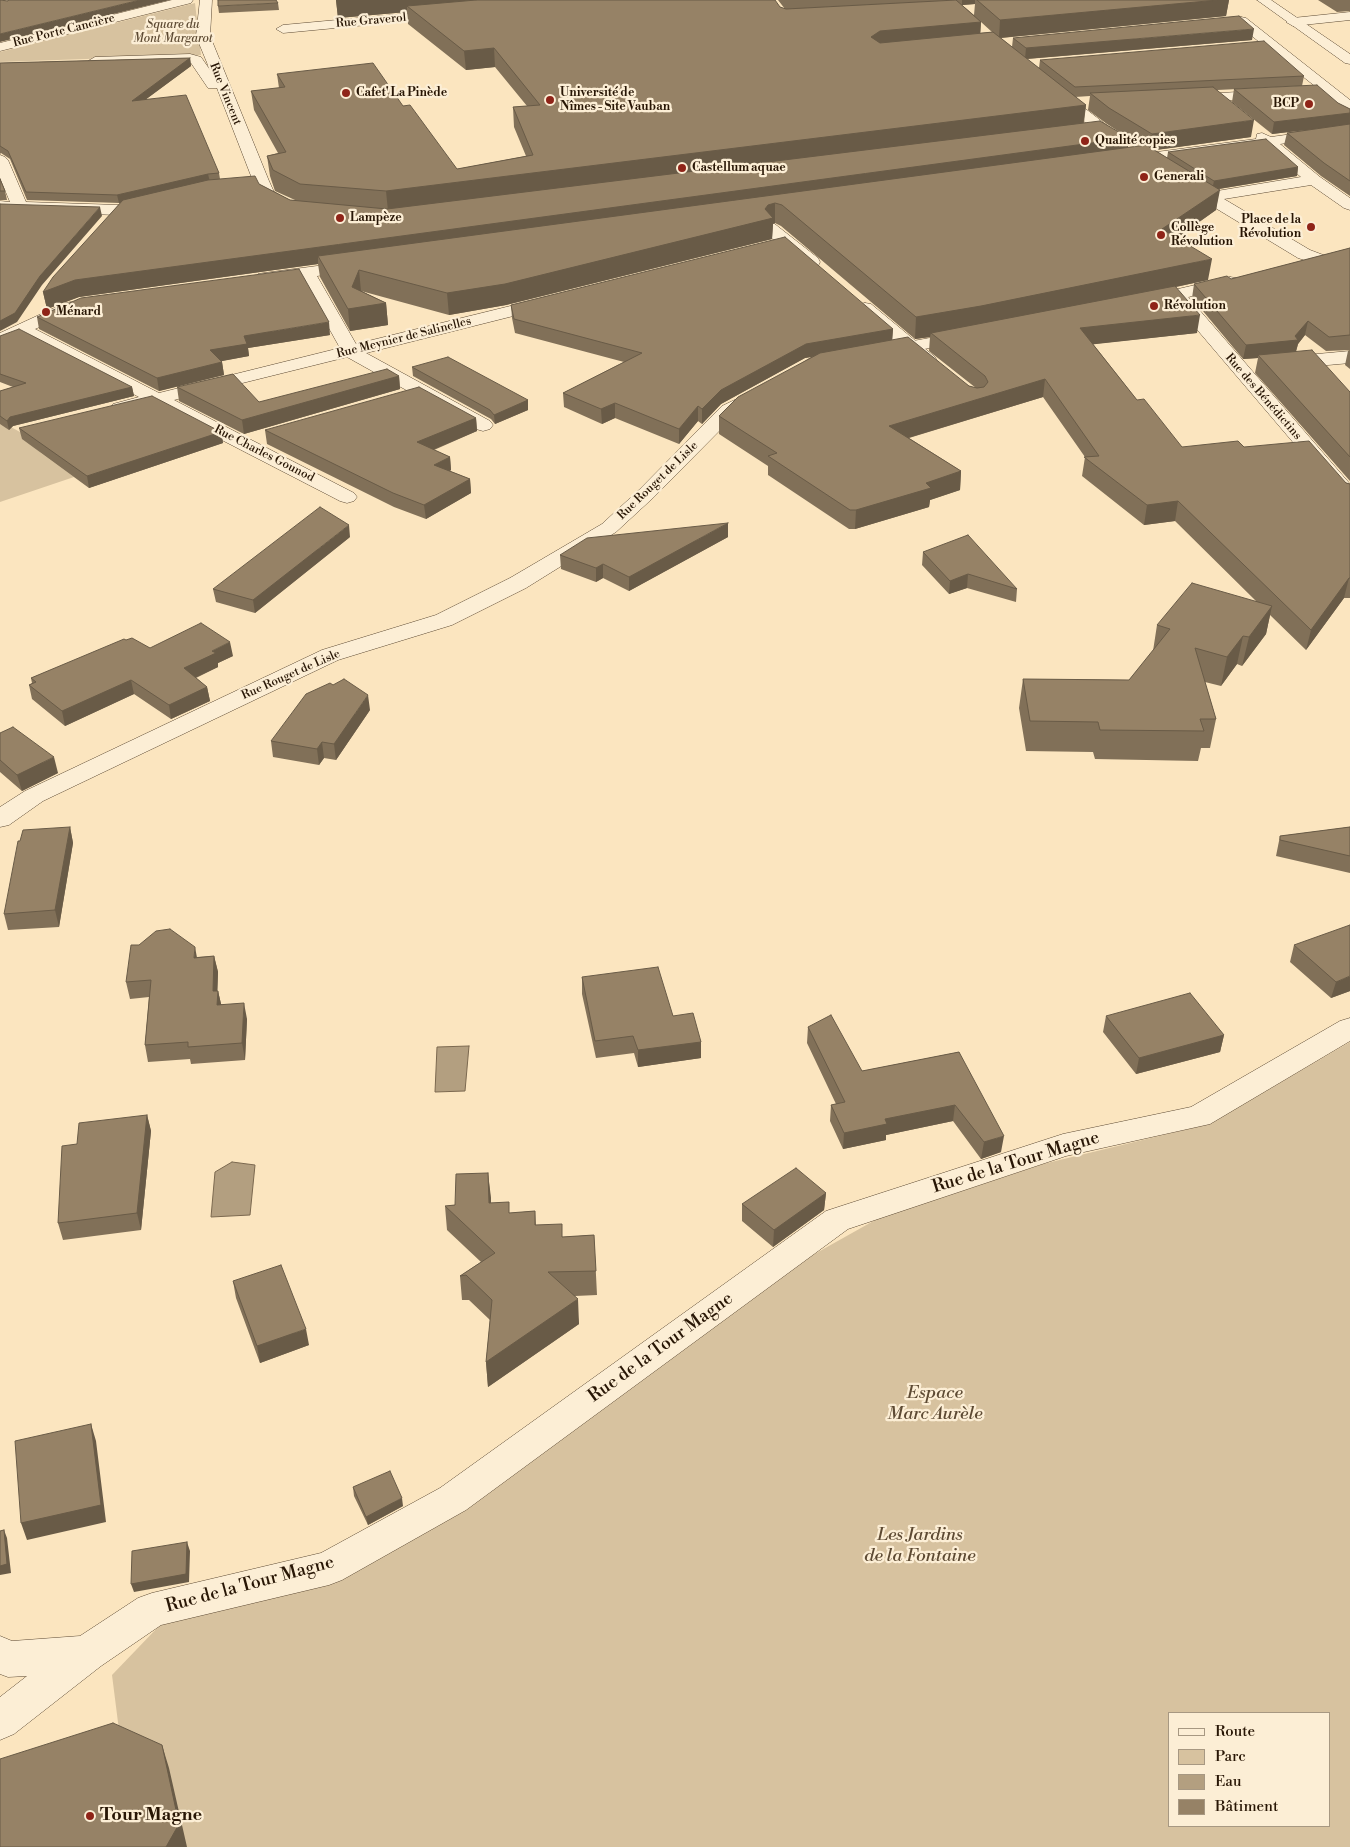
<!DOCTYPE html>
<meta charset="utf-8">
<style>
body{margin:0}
#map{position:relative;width:1350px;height:1847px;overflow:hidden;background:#fbe5bf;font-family:"Libre Bodoni",serif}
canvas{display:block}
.legend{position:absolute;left:1168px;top:1712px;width:162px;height:115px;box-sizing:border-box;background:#fceed5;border:1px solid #a79882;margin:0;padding:6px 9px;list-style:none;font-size:15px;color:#281605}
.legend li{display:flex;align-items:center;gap:10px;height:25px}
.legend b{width:25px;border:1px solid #a79882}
</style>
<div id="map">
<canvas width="1350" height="1847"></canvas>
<ul class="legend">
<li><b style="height:6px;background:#fceed5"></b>Route</li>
<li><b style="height:14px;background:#d7c29f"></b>Parc</li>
<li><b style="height:14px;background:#b39f80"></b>Eau</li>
<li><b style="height:14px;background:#968266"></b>Bâtiment</li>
</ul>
</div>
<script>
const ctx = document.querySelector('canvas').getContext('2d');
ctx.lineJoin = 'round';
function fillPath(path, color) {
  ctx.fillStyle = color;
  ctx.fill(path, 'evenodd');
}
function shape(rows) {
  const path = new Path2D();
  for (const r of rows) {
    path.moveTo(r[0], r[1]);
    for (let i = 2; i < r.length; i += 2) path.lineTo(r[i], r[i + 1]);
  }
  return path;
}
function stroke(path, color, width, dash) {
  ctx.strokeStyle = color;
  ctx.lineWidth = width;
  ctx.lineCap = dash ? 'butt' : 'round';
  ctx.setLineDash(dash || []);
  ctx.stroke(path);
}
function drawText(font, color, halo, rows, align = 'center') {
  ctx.font = font + ' "Libre Bodoni",serif';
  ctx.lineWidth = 4.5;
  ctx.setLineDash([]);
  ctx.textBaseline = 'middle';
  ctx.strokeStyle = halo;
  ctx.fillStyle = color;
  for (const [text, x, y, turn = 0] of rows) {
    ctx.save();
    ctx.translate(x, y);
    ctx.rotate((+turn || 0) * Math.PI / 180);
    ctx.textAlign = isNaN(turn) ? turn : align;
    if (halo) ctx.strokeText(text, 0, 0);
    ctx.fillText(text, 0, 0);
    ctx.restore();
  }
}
fillPath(shape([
 [195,3,201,55,0,62,0,52],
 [0,421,20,432,41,453,74,477,0,502],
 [1350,1042,1350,1847,0,1847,0,1786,121,1746,112,1675,160,1625,330,1583,811,1256,877,1219,1043,1164,1209,1124],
 [1169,1713,1329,1713,1329,1826,1169,1826]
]), '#d7c29f');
const water = shape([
 [469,1046,465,1091,435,1092,437,1047,469,1046],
 [232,1162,255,1165,250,1215,211,1217,215,1172,232,1162]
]);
fillPath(water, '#b39f80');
stroke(water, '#7b684f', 1);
const minor = shape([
 [172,0,193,0,191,3,0,51,0,43,172,0],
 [200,0,212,0,210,36,269,181,274,192,298,205,300,208,298,211,286,211,262,198,253,181,217,88,208,88,191,63,95,65,88,61,95,57,190,54,201,57,210,70,196,36,200,0],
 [445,10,450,11,451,14,450,17,283,33,276,29,283,25,445,10],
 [1350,12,1350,20,1293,26,1286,22,1293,18,1350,12],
 [1241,17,1246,18,1350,100,1350,111,1345,110,1238,25,1219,27,1212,23,1219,19,1241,17],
 [1056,89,1061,90,1126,140,1128,143,1126,146,1116,146,1051,96,1049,93,1051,90,1056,89],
 [1271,90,1276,91,1278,94,1276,97,1187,103,1182,102,1180,99,1182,96,1187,95,1271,90],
 [1350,126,1350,134,1280,144,1320,177,1350,198,1350,210,1344,208,1311,185,1224,199,1310,250,1326,256,1328,260,1326,264,1320,265,1298,258,1179,186,1177,183,1179,180,1185,178,1191,180,1211,192,1301,177,1264,146,1126,166,1121,164,1118,161,1121,158,1126,156,1256,139,1257,134,1262,133,1271,137,1350,126],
 [0,155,5,157,8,160,26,202,119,205,150,198,156,200,158,203,156,206,119,215,0,211,0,201,10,202,0,178,0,155],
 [742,201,748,203,818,258,820,262,818,266,806,266,736,209,734,206,736,203,742,201],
 [355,261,361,262,363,266,361,270,317,276,356,344,547,297,553,298,556,302,553,306,366,353,490,421,493,425,490,429,483,431,476,429,347,357,174,400,354,493,357,497,354,501,347,503,340,501,154,405,120,414,113,412,110,408,113,404,139,397,21,336,0,345,0,333,65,303,71,302,77,303,80,307,77,311,35,329,159,393,340,348,301,278,264,283,258,282,255,278,258,274,264,273,355,261],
 [1177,290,1183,291,1350,484,1350,503,1343,501,1171,299,1168,295,1171,291,1177,290],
 [865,303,871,304,935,357,937,361,935,365,928,367,921,365,859,312,856,308,859,304,865,303],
 [1350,351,1350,363,1284,369,1277,367,1275,363,1277,359,1284,357,1350,351],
 [1350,1018,1350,1041,1210,1124,1066,1156,848,1229,466,1510,342,1580,329,1585,161,1625,101,1666,14,1734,0,1740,0,1697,27,1676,8,1677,0,1674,0,1636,12,1641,80,1636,138,1598,152,1593,321,1553,440,1488,826,1211,1063,1134,1191,1107,1340,1021,1350,1018]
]);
const tertiary = shape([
 [1257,0,1271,0,1350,54,1350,64,1345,63,1257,0],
 [1230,277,1236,278,1239,282,1236,286,1145,307,1139,306,1136,302,1139,298,1230,277],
 [968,331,974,332,977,336,974,340,880,357,874,356,871,352,874,348,880,347,968,331],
 [749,393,756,395,759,399,756,403,736,414,654,497,616,532,526,588,452,625,338,660,43,801,9,825,0,827,0,807,25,791,322,650,436,615,510,578,602,524,640,489,722,406,749,393]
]);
stroke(minor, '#5d4a34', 1);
stroke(tertiary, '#5d4a34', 1);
fillPath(minor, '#fceed5');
fillPath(tertiary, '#fceed5');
fillPath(shape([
 [336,0,780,7,785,9,778,0,1229,0,1226,16,1001,38,1012,47,1013,38,1252,40,1027,59,1039,68,1040,60,1304,76,1302,86,1217,90,1251,137,1155,150,1167,158,1168,152,1298,167,1297,176,1219,189,1216,210,1177,238,1208,280,1176,287,1197,333,1093,344,1137,400,1182,447,1244,447,1350,484,1350,598,1344,598,1306,650,1270,615,1266,634,1242,666,1237,664,1221,686,1205,682,1216,719,1210,748,1201,748,1198,761,1095,759,1093,752,1026,751,1019,708,1023,679,1129,680,1153,651,1157,625,1256,601,1175,521,1144,525,1082,476,1085,457,1043,397,909,438,961,471,960,490,930,500,929,507,855,529,849,529,768,475,768,466,719,434,719,416,811,357,805,358,721,404,702,424,698,421,679,444,615,418,602,424,564,407,563,393,624,362,515,333,512,318,511,305,893,329,892,340,969,386,976,388,929,351,930,337,915,339,781,226,775,223,773,224,772,239,506,305,449,315,361,291,386,303,388,325,350,331,320,277,318,264,79,297,47,309,43,292,120,203,27,200,10,159,1,153,0,154,0,63,190,58,191,66,146,99,219,173,220,179,259,184,290,200,295,200,275,191,270,176,267,156,278,153,254,110,251,91,279,88,277,74,403,106,457,169,526,156,514,127,513,107,527,106,495,67,466,70,408,24,407,12,338,18],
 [975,4,974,15,962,5],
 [981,22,992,32,980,33],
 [1090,96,1088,110,1107,124,1141,146,1127,148,1129,138,1084,123,1086,105,1075,97],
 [1318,0,1350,0,1350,11,1337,12],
 [278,3,279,10,219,13,218,6],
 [1234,89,1338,103,1350,109,1350,196,1321,176,1284,145,1287,133,1304,130,1272,134,1232,102],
 [0,179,5,191,7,200,0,200],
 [1350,248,1350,350,1326,351,1305,335,1298,344,1296,352,1350,392,1350,481,1255,373,1258,358,1243,359,1192,298,1194,284,1231,279],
 [37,317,330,335,248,348,249,356,221,361,222,362,224,375,159,391,39,329],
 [0,336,132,387,134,396,13,426,9,430,0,424,0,391,13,387,0,382],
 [1350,350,1350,369,1345,365,1348,351],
 [412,367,528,400,528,410,495,424,491,419,413,376],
 [399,376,400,389,244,434,179,401,177,387,259,402],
 [476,418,477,431,434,450,450,457,451,470,450,471,470,479,471,493,426,519,394,507,267,444,265,430],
 [19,428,221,432,223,443,89,488,22,439],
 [350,537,255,613,216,602,213,589],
 [728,537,629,591,603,578,596,582,561,569,560,555],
 [923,552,1017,589,1016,602,967,588,949,594,922,565],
 [126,640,150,648,233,656,218,663,218,667,196,678,207,687,210,701,171,719,134,694,65,726,32,699,29,685,32,683,31,678],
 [370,710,336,760,324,758,319,765,273,757,271,741],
 [0,733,58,773,22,791,0,772],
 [70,827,73,843,59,927,8,930,4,914],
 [1350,827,1350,873,1276,856,1280,836],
 [1294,945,1350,991,1331,998,1290,962],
 [214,956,218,972,217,991,218,991,221,1004,247,1019,245,1060,191,1064,190,1059,148,1062,145,1045,149,997,130,999,126,982,197,957],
 [582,977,673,1016,701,1042,701,1058,638,1067,634,1053,596,1058,582,994],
 [1106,1016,1224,1035,1220,1052,1136,1074,1103,1032],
 [808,1027,862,1071,959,1052,1001,1152,981,1159,953,1121,886,1135,886,1140,843,1149,830,1121,831,1105,836,1104,807,1043],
 [147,1115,151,1131,141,1230,63,1240,58,1223,77,1144],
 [488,1173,491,1203,510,1213,535,1211,536,1225,563,1237,594,1235,597,1295,575,1296,579,1324,488,1387,486,1362,490,1320,469,1300,462,1300,460,1276,481,1262,447,1230,445,1206,455,1205],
 [826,1193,824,1210,773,1247,742,1221,742,1204],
 [233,1281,309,1345,260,1363,236,1298],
 [353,1487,403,1506,368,1525,354,1496]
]), '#817058');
fillPath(shape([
 [140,0,170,0,0,42,0,34],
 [336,0,543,0,407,6,407,12,338,18],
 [962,0,975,0,975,4,962,5],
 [1218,0,1229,0,1226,16,999,38,1000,20],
 [981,22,980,40,870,56,871,37,880,31],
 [1254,29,1252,40,1025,59,1026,48],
 [494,48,495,67,466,70,464,51],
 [190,58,191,66,133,109,132,101],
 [1086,105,1083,125,388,211,386,191],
 [1350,113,1350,125,1272,134,1274,122],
 [1254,120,1251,137,1149,151,1152,134],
 [1129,138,1127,154,318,256,318,264,79,297,47,309,43,292,75,280],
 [1298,167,1297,176,1212,190,1214,181],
 [208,174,210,182,119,203,117,195],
 [1220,190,1216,210,1159,250,1162,229],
 [775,203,775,223,773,224,772,239,506,305,449,315,447,293,765,209,768,205],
 [100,207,102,216,42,285,17,322,0,331,0,321],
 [1212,259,1208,280,979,328,931,333,930,337,915,339,916,317],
 [359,270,361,291,386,303,388,325,350,331,348,309,352,287],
 [1200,315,1197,333,1078,346,1080,328],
 [1308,321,1305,335,1298,344,1295,354,1258,355,1258,358,1243,359,1246,345,1295,336],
 [329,322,330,335,248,348,249,356,212,363,210,350,244,336],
 [893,329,892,343,805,358,721,404,702,424,702,409,721,390,806,344],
 [222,362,224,375,159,391,157,378],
 [399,376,400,389,244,434,242,420],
 [1045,379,1043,397,888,444,889,426],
 [132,387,134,396,13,426,9,430,7,421,10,417],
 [528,400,528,410,495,424,494,415],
 [615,403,615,418,602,424,601,409],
 [698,406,698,421,679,444,679,429],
 [476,418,477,431,418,456,417,442],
 [221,432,223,443,89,488,87,476],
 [450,457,451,470,435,479,434,465],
 [961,471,960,490,930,500,929,507,855,529,856,510,926,483],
 [470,479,471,493,426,519,424,505],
 [1178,501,1175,521,1144,525,1147,505],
 [728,523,728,537,629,591,629,577],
 [349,525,350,537,255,613,253,600],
 [603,564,603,578,596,582,596,568],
 [968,574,967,588,949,594,950,581],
 [1349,578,1344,598,1306,650,1311,630],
 [1272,606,1266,634,1242,666,1249,637],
 [1243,636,1237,664,1221,686,1227,657],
 [230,642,233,656,218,663,218,667,186,682,184,668,212,651],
 [131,680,134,694,65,726,62,711],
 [207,687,210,701,171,719,169,705],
 [368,695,370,710,336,760,334,744],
 [322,742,324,758,319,765,317,749],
 [54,757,58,773,22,791,17,775],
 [70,827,73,843,59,927,55,910],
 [195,947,198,963,194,958],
 [214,956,218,972,217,1008,213,991],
 [1350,976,1350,991,1331,998,1336,982],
 [218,991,222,1008,217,1005],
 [244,1003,247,1019,245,1060,242,1043],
 [1224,1035,1220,1052,1136,1074,1139,1058],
 [701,1042,701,1058,638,1067,638,1050],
 [955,1105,953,1121,886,1135,886,1140,843,1149,844,1133,885,1119],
 [147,1115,151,1131,141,1230,137,1213],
 [1004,1136,1001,1152,981,1159,984,1142],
 [488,1173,491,1198,491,1228,489,1203],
 [826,1193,824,1210,773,1247,774,1230],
 [578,1299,579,1324,488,1387,486,1362],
 [306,1329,309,1345,260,1363,257,1346],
 [91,1424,96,1441,106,1522,27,1540,21,1523],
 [402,1498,403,1506,368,1525,366,1517],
 [4,1530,7,1538,11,1573,0,1575,0,1566],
 [187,1542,190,1551,189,1582,134,1592,131,1584],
 [162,1745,169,1768,187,1847,166,1847]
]), '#695b47');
const building = shape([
 [0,0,8,1,8,0,140,0,0,34,0,0],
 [218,0,276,0,278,3,218,6,218,0],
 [476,0,775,0,780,7,786,9,956,0,981,22,880,31,871,37,880,43,993,32,1086,105,386,191,300,184,273,170,267,156,286,152,251,91,285,87,277,74,373,63,403,106,410,105,457,169,533,155,513,107,540,105,494,48,464,51,407,6,476,0],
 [977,0,1218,0,1000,20,977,0],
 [1239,16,1254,29,1026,48,1013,38,1239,16],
 [1264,41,1304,76,1075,87,1040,60,1264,41],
 [190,58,132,101,186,95,219,173,208,174,117,195,26,192,8,151,0,146,0,63,190,58],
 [1317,85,1338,103,1350,109,1350,113,1274,122,1234,89,1317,85],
 [1213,87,1254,120,1152,134,1109,108,1090,93,1213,87],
 [1100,121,1129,138,75,280,43,292,53,277,123,200,208,180,255,176,259,184,290,200,387,209,1100,121],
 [1350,124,1350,181,1324,163,1287,133,1350,124],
 [1266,139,1298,167,1214,181,1168,152,1266,139],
 [1146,145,1220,190,1162,229,1212,259,981,306,916,317,782,205,775,203,768,205,765,209,773,218,505,284,447,293,359,270,352,287,386,303,348,309,318,256,1146,145],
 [0,179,5,191,0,191,0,179],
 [0,204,100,207,40,276,15,313,0,321,0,204],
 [785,237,893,329,806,344,721,390,702,409,698,406,679,429,615,403,601,409,563,393,642,353,514,319,511,305,785,237],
 [1350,248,1350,335,1329,337,1308,321,1295,336,1298,340,1246,345,1194,284,1227,276,1231,279,1350,248],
 [299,269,329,322,244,336,247,344,210,350,222,362,157,378,37,317,81,298,299,269],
 [1175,286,1200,315,1080,328,1137,400,1144,399,1182,447,1238,441,1244,447,1309,441,1346,483,1350,484,1350,578,1349,578,1311,630,1178,501,1147,505,1084,457,1099,456,1045,379,889,426,961,471,926,483,931,488,856,510,850,510,768,456,777,453,719,416,738,397,820,353,908,337,969,386,977,388,984,387,988,382,985,376,931,333,1175,286],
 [19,329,132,387,10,417,7,421,0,416,0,391,26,383,0,374,0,336,19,329],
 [1312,350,1350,392,1350,457,1258,355,1312,350],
 [448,357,528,400,494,415,490,410,412,367,448,357],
 [387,369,399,376,242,420,177,387,233,374,259,402,387,369],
 [419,387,476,418,417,442,450,457,434,465,470,479,424,505,393,493,265,430,419,387],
 [152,396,221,432,87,476,19,428,152,396],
 [320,507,349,525,253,600,213,589,320,507],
 [728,523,629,577,603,564,596,568,560,555,587,538,728,523],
 [968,535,1017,589,968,574,950,581,923,552,968,535],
 [1192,583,1272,606,1249,637,1243,636,1227,657,1195,648,1216,719,1200,719,1204,731,1100,730,1098,722,1030,721,1023,679,1129,680,1170,629,1157,625,1192,583],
 [201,623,230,642,212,651,216,653,184,668,207,687,169,705,131,680,62,711,29,685,36,682,31,678,124,639,126,640,132,638,150,648,201,623],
 [344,679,368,695,334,744,322,742,317,749,271,741,306,694,330,683,333,685,344,679],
 [13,727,54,757,17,775,0,760,0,733,13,727],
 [70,827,55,910,4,914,18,841,20,841,23,830,70,827],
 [1350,827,1350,856,1280,840,1280,836,1350,827],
 [1350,925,1350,976,1336,982,1294,945,1350,925],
 [170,929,195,947,194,958,214,956,213,991,218,991,217,1005,244,1003,242,1043,188,1047,188,1042,145,1045,151,980,126,982,131,945,139,945,156,931,170,929],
 [658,967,673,1016,693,1013,701,1042,638,1050,633,1036,595,1041,582,977,658,967],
 [1190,993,1224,1035,1139,1058,1106,1016,1190,993],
 [831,1015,862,1071,959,1052,1004,1136,984,1142,955,1105,885,1119,887,1124,844,1133,831,1105,845,1102,808,1027,831,1015],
 [147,1115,137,1213,58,1223,62,1146,77,1144,79,1123,147,1115],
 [796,1168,826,1193,774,1230,742,1204,796,1168],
 [488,1173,489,1203,509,1202,509,1213,535,1211,535,1225,562,1224,562,1237,594,1235,596,1271,548,1272,578,1299,486,1362,492,1300,466,1275,460,1276,495,1253,445,1206,455,1205,456,1174,488,1173],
 [281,1265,306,1329,257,1346,233,1281,281,1265],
 [91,1424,101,1505,21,1523,15,1441,91,1424],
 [390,1471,402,1498,366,1517,353,1487,390,1471],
 [4,1530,7,1564,0,1566,0,1531,4,1530],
 [187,1542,186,1574,131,1584,132,1551,187,1542],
 [113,1723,162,1745,179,1824,166,1847,0,1847,0,1759,113,1723]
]);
fillPath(building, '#968266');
stroke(building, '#695b47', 1);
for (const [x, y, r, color] of [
 [346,93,5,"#8f2418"],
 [550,100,5,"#8f2418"],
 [1309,104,5,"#8f2418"],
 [1085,141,5,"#8f2418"],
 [682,168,5,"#8f2418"],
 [1144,177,5,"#8f2418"],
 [340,218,5,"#8f2418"],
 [1311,227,5,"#8f2418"],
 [1161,235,5,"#8f2418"],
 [1154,306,5,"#8f2418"],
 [46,312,5,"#8f2418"],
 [90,1816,5,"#8f2418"]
]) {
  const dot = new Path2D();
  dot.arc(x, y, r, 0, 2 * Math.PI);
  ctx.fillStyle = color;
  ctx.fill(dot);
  stroke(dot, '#fceed5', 2);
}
drawText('12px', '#281605', '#fceed5', [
 ["Rue Graverol",371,21,-5],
 ["Rue Porte Cancière",64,31,-14],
 ["Rue Vincent",225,94,68],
 ["Rue Meynier de Salinelles",404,338,-14],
 ["Rue des Bénédictins",1263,397,49],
 ["Rue Charles Gounod",264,454,27],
 ["Rue Rouget de Lisle",658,481,-44],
 ["Rue Rouget de Lisle",291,675,-24]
]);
drawText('italic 12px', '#5d4a33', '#fceed5', [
 ["Square du",173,25],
 ["Mont Margarot",173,39]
]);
drawText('bold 12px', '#281605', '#fceed5', [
 ["Cafet' La Pinède",356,93],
 ["Université de",560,93],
 ["Nîmes - Site Vauban",560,107],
 ["BCP",1299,104,"right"],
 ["Qualité copies",1095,141],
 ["Castellum aquae",692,168],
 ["Generali",1154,177],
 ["Lampèze",350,218],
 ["Place de la",1301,220,"right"],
 ["Révolution",1301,234,"right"],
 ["Collège",1171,228],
 ["Révolution",1171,242],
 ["Révolution",1164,306],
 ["Ménard",56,312]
], 'left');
drawText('18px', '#281605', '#fceed5', [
 ["Rue de la Tour Magne",1016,1163,-17],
 ["Rue de la Tour Magne",661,1348,-36],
 ["Rue de la Tour Magne",250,1585,-15]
]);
drawText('italic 18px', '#5d4a33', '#fceed5', [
 ["Espace",935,1394],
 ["Marc Aurèle",935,1415],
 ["Les Jardins",920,1536],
 ["de la Fontaine",920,1557]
]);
drawText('bold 18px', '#281605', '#fceed5', [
 ["Tour Magne",100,1816]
], 'left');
</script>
